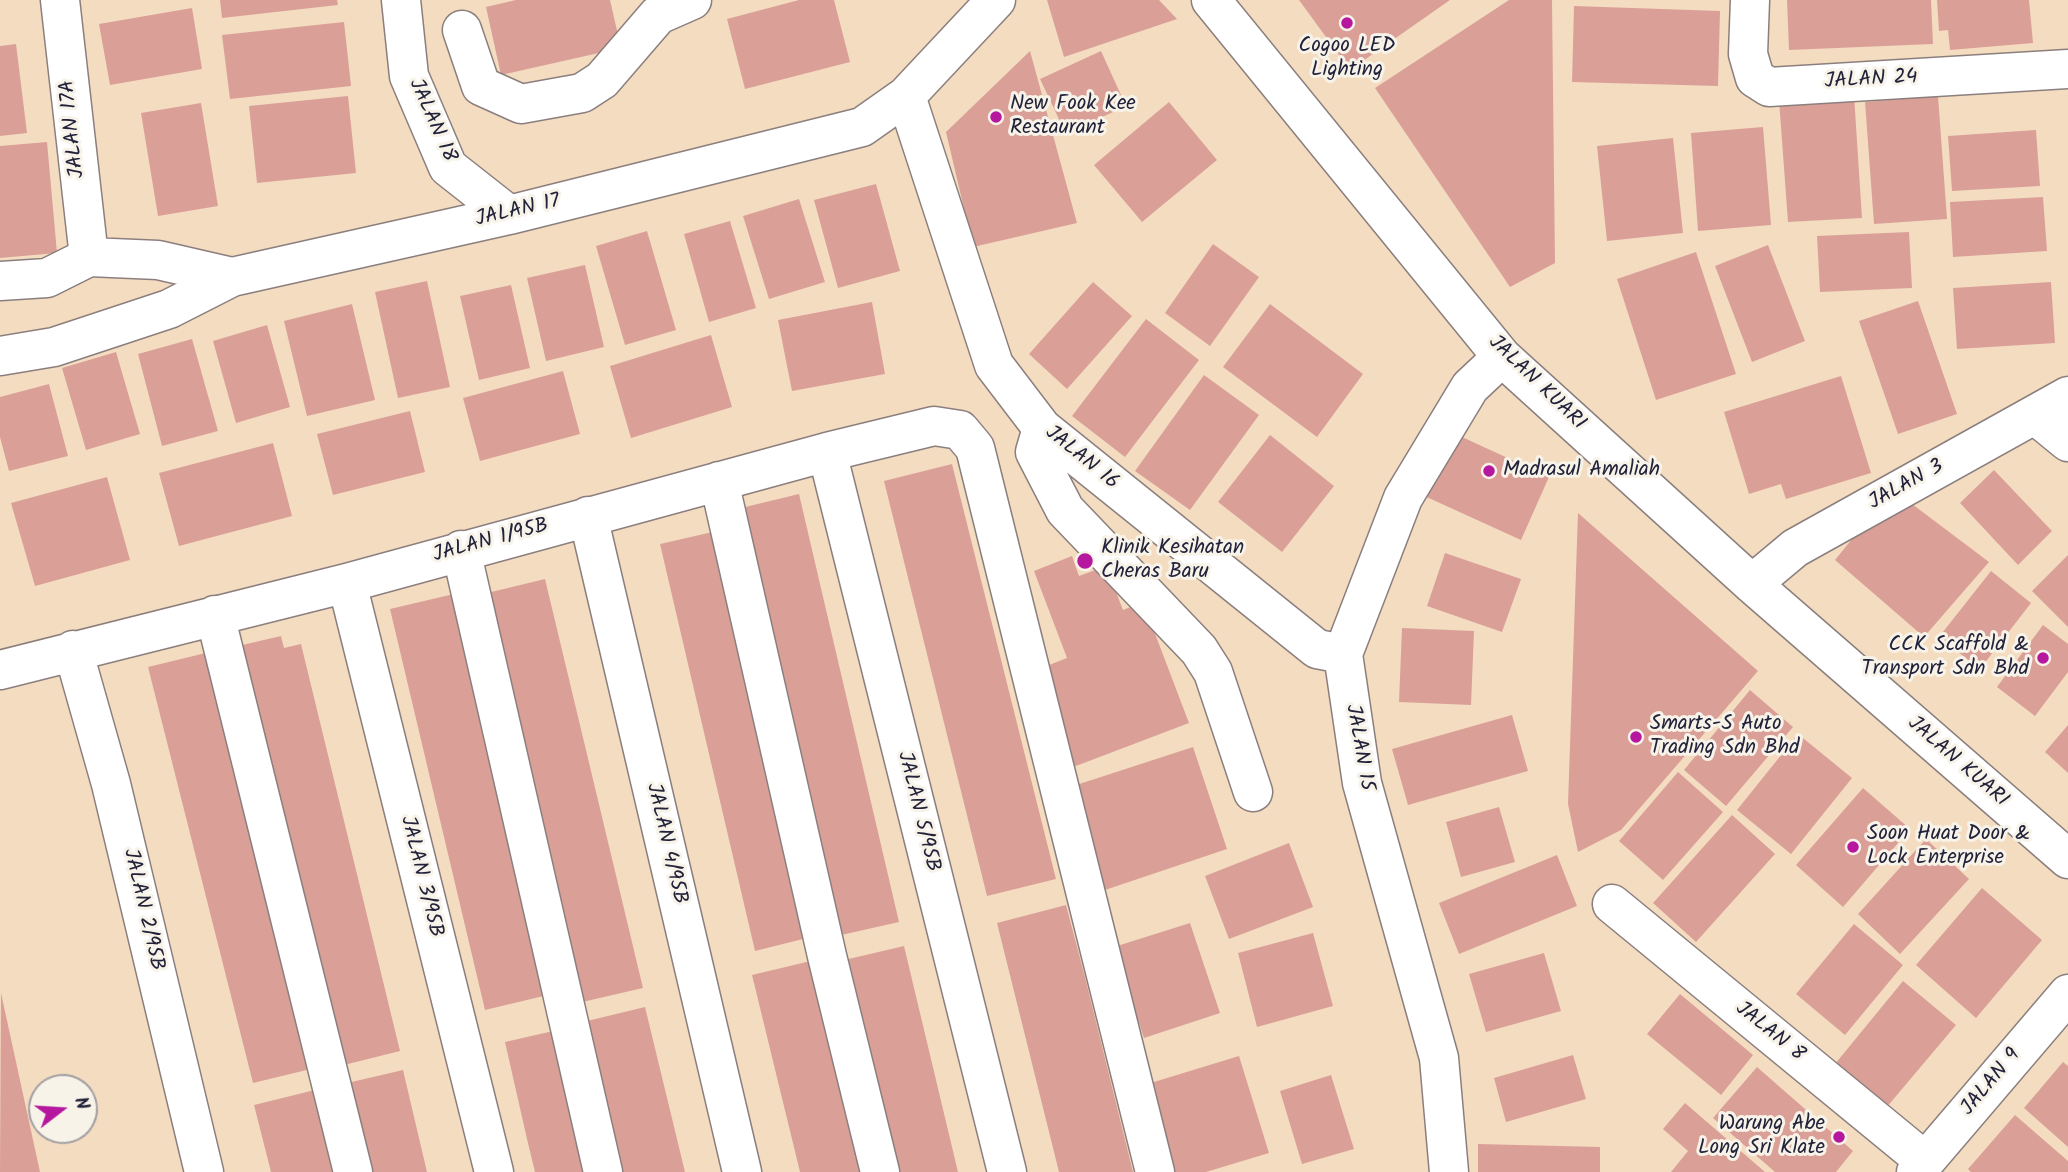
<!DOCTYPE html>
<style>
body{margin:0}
#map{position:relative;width:2068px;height:1172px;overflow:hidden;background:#f4dcc0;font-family:Kalam,sans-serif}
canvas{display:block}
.north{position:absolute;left:28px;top:1074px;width:70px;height:70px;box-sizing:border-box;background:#f7f3e8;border:2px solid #a29fa3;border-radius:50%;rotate:73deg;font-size:19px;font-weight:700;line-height:28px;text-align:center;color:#22223b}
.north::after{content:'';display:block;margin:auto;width:24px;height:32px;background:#b5179e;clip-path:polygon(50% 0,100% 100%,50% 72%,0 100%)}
</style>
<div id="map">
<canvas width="2068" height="1172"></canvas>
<div class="north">N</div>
</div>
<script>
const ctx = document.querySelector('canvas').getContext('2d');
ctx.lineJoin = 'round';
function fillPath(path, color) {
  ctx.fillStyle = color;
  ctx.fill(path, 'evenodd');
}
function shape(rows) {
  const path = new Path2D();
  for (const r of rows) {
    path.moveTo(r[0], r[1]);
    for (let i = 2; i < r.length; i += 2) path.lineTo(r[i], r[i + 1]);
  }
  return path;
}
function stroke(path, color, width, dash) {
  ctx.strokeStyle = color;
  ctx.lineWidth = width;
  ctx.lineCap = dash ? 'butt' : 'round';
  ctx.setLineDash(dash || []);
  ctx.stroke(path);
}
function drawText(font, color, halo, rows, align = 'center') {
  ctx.font = font + ' Kalam,sans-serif';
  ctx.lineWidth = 6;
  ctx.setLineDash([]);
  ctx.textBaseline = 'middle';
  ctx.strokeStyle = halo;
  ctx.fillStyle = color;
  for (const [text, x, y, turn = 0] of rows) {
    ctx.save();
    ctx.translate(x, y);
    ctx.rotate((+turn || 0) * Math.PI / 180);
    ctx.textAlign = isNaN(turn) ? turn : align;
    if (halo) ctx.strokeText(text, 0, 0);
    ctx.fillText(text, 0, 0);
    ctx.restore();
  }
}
fillPath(shape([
 [220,0,337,0,338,5,222,18],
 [516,0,610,0,621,48,501,75,486,7],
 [799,0,834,0,850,62,745,89,727,19],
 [1047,0,1159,0,1177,19,1064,57],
 [1299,0,1450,0,1350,70],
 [1509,0,1552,0,1555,263,1510,287,1375,88],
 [1787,0,1931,0,1933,44,1789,50],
 [1937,0,2029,0,2033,43,1950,50,1948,30,1939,31],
 [1574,6,1720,11,1718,86,1572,82],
 [192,8,202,69,110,85,99,24],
 [344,22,351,86,230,99,222,35],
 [16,44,27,133,0,136,0,46],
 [1030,51,1077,223,973,247,946,132],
 [1101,51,1126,106,1066,134,1040,79],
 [1854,95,1862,218,1788,222,1779,100],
 [348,96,356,173,257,183,249,106],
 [1938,96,1947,219,1874,224,1865,102],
 [1169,102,1217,160,1142,222,1094,165],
 [201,103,218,206,158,216,141,113],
 [1763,127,1771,225,1698,231,1691,133],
 [2036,130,2040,186,1952,191,1948,136],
 [1673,138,1683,233,1607,241,1597,146],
 [47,142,57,253,0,258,0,146],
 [876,184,900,271,838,288,814,200],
 [2043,197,2047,251,1953,257,1950,202],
 [799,199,825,282,769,299,743,216],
 [730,221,756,308,709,322,684,234],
 [647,231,676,330,625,345,596,246],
 [1909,232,1912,288,1820,292,1817,236],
 [1213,244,1259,277,1210,346,1165,313],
 [1768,245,1805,341,1752,362,1715,266],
 [1696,252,1736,374,1656,400,1617,279],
 [585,265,604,347,546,361,527,278],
 [427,281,450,387,398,398,375,292],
 [1093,282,1132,316,1067,389,1029,354],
 [2051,282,2055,343,1957,349,1953,288],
 [511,285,530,368,479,380,460,296],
 [1918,301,1957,414,1898,434,1859,321],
 [872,302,885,374,792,391,778,320],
 [352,304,375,400,307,416,284,321],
 [1270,304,1363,374,1317,437,1223,367],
 [1146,319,1199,360,1125,457,1072,416],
 [267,325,290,407,236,423,213,341],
 [711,335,732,407,631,438,610,366],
 [192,339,218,431,162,446,138,354],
 [116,352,140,434,86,450,62,368],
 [563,371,580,434,480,461,463,398],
 [1204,375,1259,415,1190,510,1135,471],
 [1841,376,1871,473,1786,499,1781,484,1749,494,1724,412],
 [49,384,68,456,9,471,0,437,0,397],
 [410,411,425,472,333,495,317,434],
 [1449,431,1549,477,1521,540,1420,494],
 [1270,435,1334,486,1282,552,1218,502],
 [273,443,292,516,179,546,159,473],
 [952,464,1056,879,987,896,884,481],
 [1994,470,2052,531,2018,565,1960,503],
 [107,477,130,560,35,586,11,503],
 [799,494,899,922,837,936,737,509],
 [1912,504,1989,562,1924,637,1835,560,1861,528],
 [1578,513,1758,671,1621,830,1578,852,1568,804],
 [717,531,811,937,755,951,660,544],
 [1445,553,1521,579,1502,632,1427,606],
 [2068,555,2068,627,2032,591],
 [1072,556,1079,576,1106,566,1123,610,1143,602,1189,723,1068,769,1031,672,1067,658,1034,571],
 [1991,571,2031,603,1980,669,1939,637],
 [545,579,643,988,578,1003,479,595],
 [458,593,552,994,485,1010,390,609],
 [2043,625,2068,644,2068,672,2035,716,1997,687],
 [1402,628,1474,631,1471,705,1399,702],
 [281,636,284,648,301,644,400,1051,340,1066,238,646],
 [214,651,319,1067,253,1083,148,667],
 [1750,690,1793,727,1726,806,1684,770],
 [1512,715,1528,771,1408,805,1392,749],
 [2068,725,2068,773,2045,752],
 [1798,734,1852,778,1791,854,1737,810],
 [1193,747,1227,849,1102,891,1067,788],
 [1678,772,1723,812,1663,880,1619,841],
 [1863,788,1910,829,1843,907,1796,865],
 [1499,807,1515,862,1461,877,1446,822],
 [1732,815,1775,854,1696,942,1653,903],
 [1926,839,1969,879,1900,954,1858,914],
 [1289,843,1313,907,1229,939,1205,876],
 [1557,855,1577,906,1459,954,1439,903],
 [1982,888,2042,940,1976,1018,1916,965],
 [1066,905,1085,977,1133,1172,1059,1172,1056,1160,997,923],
 [1190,923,1220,1013,1144,1038,1114,947],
 [1854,924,1903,965,1845,1035,1796,994],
 [1313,933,1333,1006,1257,1027,1238,953],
 [904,946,958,1172,891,1172,840,961],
 [1544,953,1561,1011,1486,1032,1469,974],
 [819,959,870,1172,800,1172,752,975],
 [1903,981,1956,1025,1886,1108,1835,1064],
 [1,993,40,1172,0,1172],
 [1680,994,1753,1055,1721,1095,1647,1034],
 [645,1007,685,1172,620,1172,583,1022],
 [562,1029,595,1172,535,1172,527,1139,505,1042],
 [1573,1055,1586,1099,1506,1122,1494,1078],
 [1239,1056,1269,1153,1206,1172,1171,1172,1144,1085],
 [2063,1062,2068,1066,2068,1147,2024,1108],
 [1757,1067,1853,1151,1836,1172,1775,1172,1713,1118],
 [403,1070,427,1172,364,1172,343,1084],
 [1331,1075,1354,1149,1302,1164,1280,1091],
 [323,1088,344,1172,271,1172,254,1105],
 [1685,1103,1765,1172,1671,1172,1688,1151,1663,1129],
 [2015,1115,2068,1161,2068,1172,1971,1172,1968,1169],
 [1478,1144,1600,1147,1600,1172,1478,1172]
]), '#daa098');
const minor = shape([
 [60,0,89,257],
 [401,0,409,76,448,167,509,215],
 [1211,0,1502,357,1752,584,2068,859],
 [1750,0,1748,54,1755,78,1769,87,2068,69],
 [462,30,481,86,521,104,582,93,602,80,658,15,692,0],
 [906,96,994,365,1042,428,1317,649,1343,654],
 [0,281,47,278,89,257,158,260,232,277],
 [0,356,54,347,169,309,232,277,509,215,862,127,906,96,996,0],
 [2035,415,2068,442],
 [1042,428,1035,452,1065,510,1199,650,1213,672,1253,792],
 [827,452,1007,1172],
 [719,481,827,956,880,1172],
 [588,516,742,1172],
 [461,550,603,1172],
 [347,583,494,1172],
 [1752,584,1795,548,2068,396],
 [215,615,353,1172],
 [73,650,111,784,204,1172],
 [0,670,347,583,827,452,934,426,960,430,975,448,1155,1172],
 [1612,904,1925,1161],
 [1449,1172,1439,1058,1362,783,1343,654,1403,498,1470,387,1502,357],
 [1916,1172,2068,994]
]);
stroke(minor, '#8b7f7e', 41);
stroke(minor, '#fff', 38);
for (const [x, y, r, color] of [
 [1347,23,7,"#b5179e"],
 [996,117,7,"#b5179e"],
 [1489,471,7,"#b5179e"],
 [1085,561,9,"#b5179e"],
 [2043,658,7,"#b5179e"],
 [1636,737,7,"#b5179e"],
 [1853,847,7,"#b5179e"],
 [1839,1137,7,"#b5179e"]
]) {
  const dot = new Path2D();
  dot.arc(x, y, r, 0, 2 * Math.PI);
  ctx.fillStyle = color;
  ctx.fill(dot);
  stroke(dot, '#f7f3e8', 2.5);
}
drawText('21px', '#22223b', '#f7f3e8', [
 ["Cogoo LED",1347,47,"center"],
 ["Lighting",1347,71,"center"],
 ["New Fook Kee",1010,105],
 ["Restaurant",1010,129],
 ["Madrasul Amaliah",1503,471],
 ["Klinik Kesihatan",1101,549],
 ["Cheras Baru",1101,573],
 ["CCK Scaffold &",2029,646,"right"],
 ["Transport Sdn Bhd",2029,670,"right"],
 ["Smarts-S Auto",1650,725],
 ["Trading Sdn Bhd",1650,749],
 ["Soon Huat Door &",1867,835],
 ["Lock Enterprise",1867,859],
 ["Warung Abe",1825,1125,"right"],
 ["Long Sri Klate",1825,1149,"right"]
], 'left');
drawText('21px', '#22223b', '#f7f3e8', [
 ["JALAN 24",1871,81,-3],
 ["JALAN 18",431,121,66],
 ["JALAN 17A",74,129,-96],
 ["JALAN 17",518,212,-13],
 ["JALAN KUARI",1536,384,44],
 ["JALAN 16",1081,459,39],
 ["JALAN 3",1907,486,-29],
 ["JALAN 1/95B",491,542,-15],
 ["JALAN 15",1358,748,80],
 ["JALAN KUARI",1957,763,41],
 ["JALAN 5/95B",917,812,76],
 ["JALAN 4/95B",665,844,77],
 ["JALAN 3/95B",420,877,76],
 ["JALAN 2/95B",142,910,77],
 ["JALAN 8",1769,1033,39],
 ["JALAN 9",1992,1083,-50]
]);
</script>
